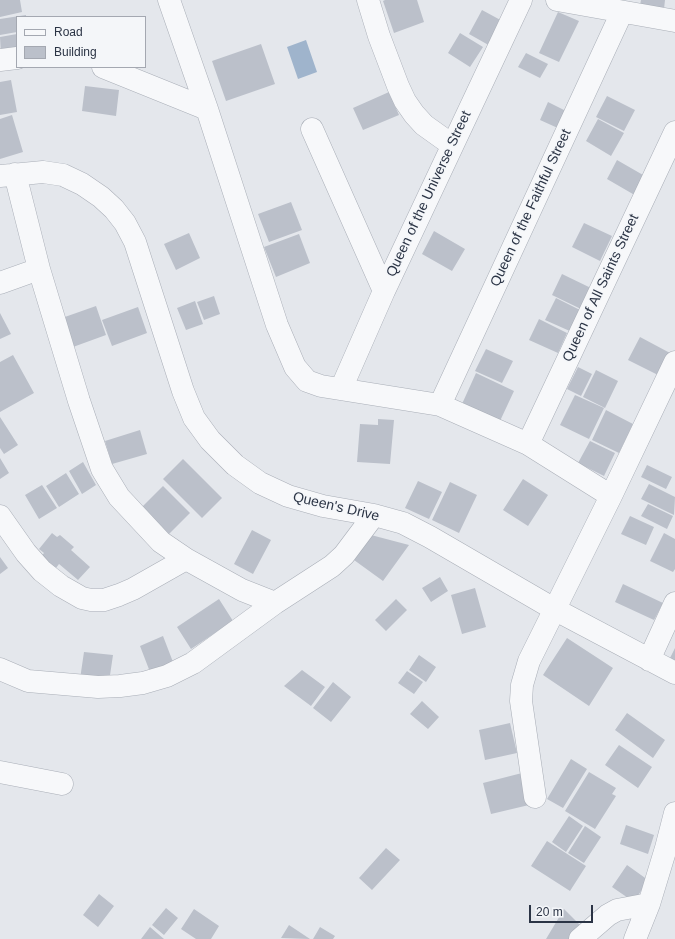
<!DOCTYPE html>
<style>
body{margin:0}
#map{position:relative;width:675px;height:939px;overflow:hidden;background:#e4e7ec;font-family:Helvetica,sans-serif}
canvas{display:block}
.legend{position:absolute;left:16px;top:16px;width:130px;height:52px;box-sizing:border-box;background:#f4f6f9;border:1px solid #a4a8b1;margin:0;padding:5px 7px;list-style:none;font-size:12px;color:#2b3445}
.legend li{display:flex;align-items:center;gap:8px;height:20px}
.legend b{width:20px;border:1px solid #a4a8b1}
.scale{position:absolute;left:529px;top:905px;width:64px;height:18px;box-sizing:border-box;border:2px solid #2b3445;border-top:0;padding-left:5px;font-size:12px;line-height:14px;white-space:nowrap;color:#2b3445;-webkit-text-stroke:3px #f4f6f9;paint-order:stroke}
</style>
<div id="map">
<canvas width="675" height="939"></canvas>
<ul class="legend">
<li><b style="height:5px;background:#f7f8fa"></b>Road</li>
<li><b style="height:11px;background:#bbc0ca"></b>Building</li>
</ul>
<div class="scale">20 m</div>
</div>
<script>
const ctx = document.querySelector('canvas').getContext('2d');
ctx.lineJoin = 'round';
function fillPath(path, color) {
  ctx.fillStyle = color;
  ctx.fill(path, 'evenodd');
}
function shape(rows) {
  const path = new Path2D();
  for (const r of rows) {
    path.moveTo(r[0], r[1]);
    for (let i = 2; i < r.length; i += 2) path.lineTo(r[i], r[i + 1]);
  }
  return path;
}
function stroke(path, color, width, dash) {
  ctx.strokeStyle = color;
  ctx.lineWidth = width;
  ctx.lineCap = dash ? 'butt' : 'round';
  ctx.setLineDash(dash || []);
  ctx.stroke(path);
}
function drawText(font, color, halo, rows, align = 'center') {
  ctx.font = font + ' Helvetica,sans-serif';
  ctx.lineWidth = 3;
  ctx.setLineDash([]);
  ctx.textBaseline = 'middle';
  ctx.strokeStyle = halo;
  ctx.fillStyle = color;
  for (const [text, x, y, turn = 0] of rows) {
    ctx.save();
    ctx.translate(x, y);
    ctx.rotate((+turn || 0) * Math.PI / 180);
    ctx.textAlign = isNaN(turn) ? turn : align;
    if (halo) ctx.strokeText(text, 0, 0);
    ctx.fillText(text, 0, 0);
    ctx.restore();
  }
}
fillPath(shape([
 [306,40,317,72,298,79,287,47]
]), '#9fb4cc');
fillPath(shape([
 [0,0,20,0,22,12,0,17],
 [385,0,417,0,424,22,394,33,383,1],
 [641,0,665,0,664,9,640,5],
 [482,10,506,23,492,47,469,34],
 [558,12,579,21,559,62,539,53],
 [26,15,26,17,17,16,17,32,0,35,0,19],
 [460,33,483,47,470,67,448,53],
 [17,34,17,52,1,55,0,37],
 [261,44,275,84,226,101,212,61],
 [526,53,548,64,540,78,518,67],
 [11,80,17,112,0,115,0,82],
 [85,86,119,90,116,116,82,111],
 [389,92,399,115,363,130,353,108],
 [607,96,635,110,624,131,596,117],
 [548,102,568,112,560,129,540,120],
 [12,115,23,152,0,159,0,119],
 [598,119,624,133,611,156,586,141],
 [617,160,650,179,638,197,607,179],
 [291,202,302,230,269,242,258,214],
 [584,223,612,236,600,261,572,247],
 [434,231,465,249,452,271,422,254],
 [189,233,200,258,176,270,164,244],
 [299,234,310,263,276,277,264,247],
 [562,274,593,289,583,310,552,295],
 [214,296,220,314,204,320,197,302],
 [556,298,582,311,572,332,545,320],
 [195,301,203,324,186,330,177,308],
 [96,306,106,335,73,347,62,318],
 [138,307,147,333,112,346,102,320],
 [0,313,11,334,0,339],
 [539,319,567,333,558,353,529,340],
 [640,337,670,353,658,375,628,360],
 [486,349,513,361,502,383,475,371],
 [13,355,34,393,0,412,0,362],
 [578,367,592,374,581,396,567,389],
 [596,370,618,381,605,408,583,397],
 [476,373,514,391,500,421,462,404],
 [575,395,604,408,589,439,560,425],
 [606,410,633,424,619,453,592,440],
 [0,417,18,445,4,454,0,448],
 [378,419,394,420,390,464,357,462,360,424,378,425],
 [140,430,147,454,112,464,105,441],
 [590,441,615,453,604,476,578,463],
 [0,458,9,473,0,479],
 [183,459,222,498,202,518,163,479],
 [83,462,96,485,82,494,69,471],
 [647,465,672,477,666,489,641,477],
 [66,473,79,494,59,507,46,486],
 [523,479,548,495,528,526,503,510],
 [418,481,442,492,429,519,405,508],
 [450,482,477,495,459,533,432,520],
 [649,484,675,497,674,515,641,499],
 [42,485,57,508,39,519,25,495],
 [163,486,190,513,167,536,141,508],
 [648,504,673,516,667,529,641,516],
 [630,516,654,527,646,545,621,534],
 [252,530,271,540,253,574,234,564],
 [52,533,57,537,60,535,74,547,71,550,90,567,78,580,59,564,53,572,38,560,44,553,39,549],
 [664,533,675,539,675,569,673,572,650,561],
 [371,535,409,545,383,581,354,560],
 [0,557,8,568,0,574],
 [440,577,448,591,431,602,422,588],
 [623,584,663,603,654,620,615,602],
 [475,588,486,627,462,634,451,595],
 [219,599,233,621,191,649,177,627],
 [396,599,407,610,386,631,375,620],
 [163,636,173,662,150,672,140,646],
 [567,638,613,668,589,706,543,675],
 [675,648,675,661,670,658],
 [84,652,113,655,109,682,80,679],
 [419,655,436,667,426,682,409,670],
 [302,670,325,687,311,706,284,686],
 [407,671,423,682,414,694,398,683],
 [333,682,351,697,331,722,313,708],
 [422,701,439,717,428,729,410,714],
 [627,713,665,740,653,758,615,730],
 [510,723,517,753,485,760,479,730],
 [619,745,652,767,638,788,605,765],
 [571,759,587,769,563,808,547,799],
 [589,772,616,788,612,794,616,796,595,829,565,811],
 [522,773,529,805,491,814,483,783],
 [569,816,583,826,566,852,552,842],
 [626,825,654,835,648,854,620,844],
 [585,826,601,837,584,863,568,853],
 [547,841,586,866,570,891,531,866],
 [386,848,400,860,372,890,359,878],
 [627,865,648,880,634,902,612,887],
 [99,894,114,906,98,927,83,915],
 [166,908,178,918,164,935,152,925],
 [194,909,219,926,211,939,196,939,181,929],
 [564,909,585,930,575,939,546,939],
 [289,925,310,939,281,938],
 [150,927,164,939,141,939],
 [320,927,335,936,333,939,313,939]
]), '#bbc0ca');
const street = shape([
 [169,0,207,109,277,325,295,367,307,381,321,386,440,405,528,444,611,496],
 [368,0,379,36,398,86,405,101,414,114,424,125,452,145],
 [557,0,675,21],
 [0,60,17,58],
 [103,67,207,109],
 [312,129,384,291],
 [15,174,39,269,79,401,102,469,108,479,119,497,161,542,186,559,242,590,275,603],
 [0,176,43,172,63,175,82,184,101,197,114,209,125,223,135,242,183,391,194,418,210,440,235,465,260,483,288,496,323,506,374,515,403,523,430,537,554,609,675,673],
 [0,283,39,269],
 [341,389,384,291,521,0],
 [440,405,622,12],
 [528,444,675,132],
 [0,516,26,553,42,571,61,586,82,598,91,600,104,600,119,595,133,589,186,559],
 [649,660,675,603],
 [0,669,28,681,98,687,120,686,143,683,167,676,193,663,275,603,332,566,344,555,374,515],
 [0,772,62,784],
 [535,797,521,701,522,685,529,661,611,496,675,362],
 [580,939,608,915,617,910,649,904],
 [635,939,649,904,666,848,675,813]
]);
stroke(street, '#a9aeb7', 23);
stroke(street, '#f7f8fa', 22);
drawText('14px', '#2b3445', '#f4f6f9', [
 ["Queen of the Universe Street",429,194,-65],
 ["Queen of the Faithful Street",531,208,-65],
 ["Queen of All Saints Street",601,288,-65],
 ["Queen's Drive",336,507,13]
]);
</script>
